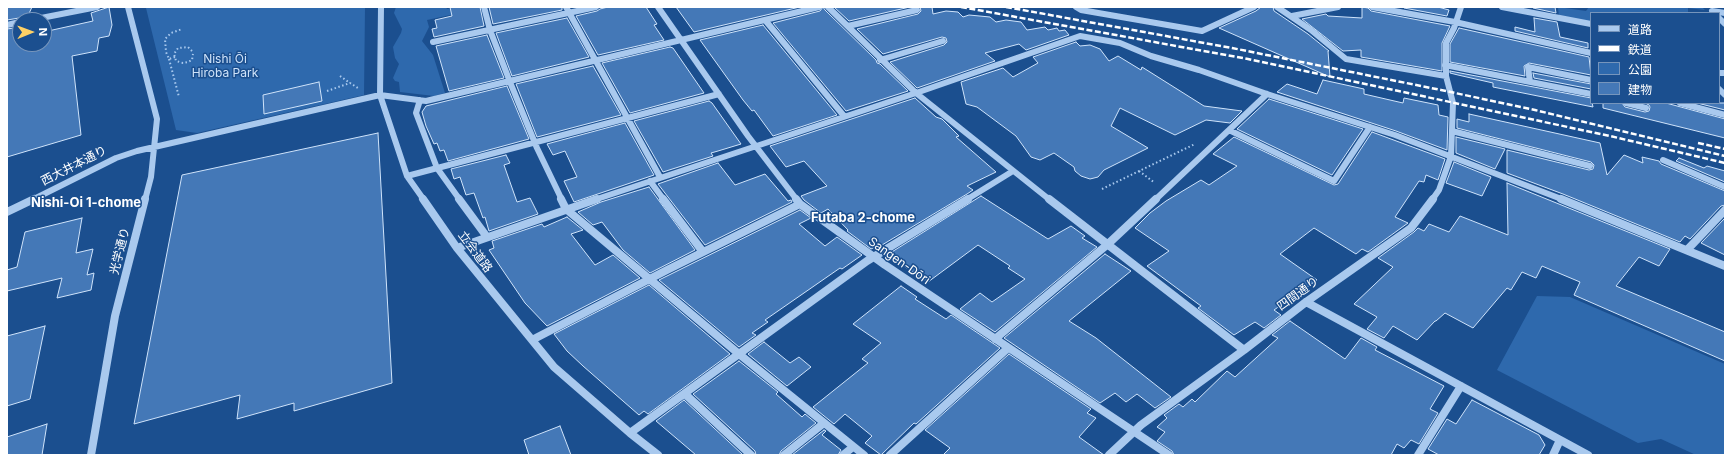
<!DOCTYPE html>
<meta charset="utf-8">
<style>
body{margin:0}
#map{position:relative;width:1732px;height:462px;overflow:hidden;background:#1b4f8f;font-family:Inter,"Noto Sans JP",sans-serif}
canvas{display:block}
.frame{position:absolute;inset:0;border:8px solid #fff;pointer-events:none}
.legend{position:absolute;left:1590px;top:12px;width:130px;height:92px;box-sizing:border-box;background:#1b4f8f;border:1px solid #7695bc;margin:0;padding:5px 7px;list-style:none;font-size:12px;color:#fff}
.legend li{display:flex;align-items:center;gap:8px;height:20px}
.legend b{width:20px;border:1px solid #7695bc}
.north{position:absolute;left:12px;top:12px;width:40px;height:40px;box-sizing:border-box;background:#1b4f8f;border:1px solid #7695bc;border-radius:50%;rotate:89deg;font-size:11px;font-weight:700;line-height:16px;text-align:center;color:#fff}
.north::after{content:'';display:block;margin:auto;width:14px;height:18px;background:#ffd166;clip-path:polygon(50% 0,100% 100%,50% 72%,0 100%)}
</style>
<div id="map">
<canvas width="1732" height="462"></canvas>
<div class="frame"></div>
<ul class="legend">
<li><b style="height:5px;background:#a9c9ee"></b>道路</li>
<li><b style="height:5px;background:#fff"></b>鉄道</li>
<li><b style="height:11px;background:#2e69ad"></b>公園</li>
<li><b style="height:11px;background:#4478b7"></b>建物</li>
</ul>
<div class="north">N</div>
</div>
<script>
const ctx = document.querySelector('canvas').getContext('2d');
ctx.lineJoin = 'round';
function fillPath(path, color) {
  ctx.fillStyle = color;
  ctx.fill(path, 'evenodd');
}
function shape(rows) {
  const path = new Path2D();
  for (const r of rows) {
    path.moveTo(r[0], r[1]);
    for (let i = 2; i < r.length; i += 2) path.lineTo(r[i], r[i + 1]);
  }
  return path;
}
function stroke(path, color, width, dash) {
  ctx.strokeStyle = color;
  ctx.lineWidth = width;
  ctx.lineCap = dash ? 'butt' : 'round';
  ctx.setLineDash(dash || []);
  ctx.stroke(path);
}
function drawText(font, color, halo, rows, align = 'center') {
  ctx.font = font + ' Inter,"Noto Sans JP",sans-serif';
  ctx.lineWidth = 3;
  ctx.setLineDash([]);
  ctx.textBaseline = 'middle';
  ctx.strokeStyle = halo;
  ctx.fillStyle = color;
  for (const [text, x, y, turn = 0] of rows) {
    ctx.save();
    ctx.translate(x, y);
    ctx.rotate((+turn || 0) * Math.PI / 180);
    ctx.textAlign = isNaN(turn) ? turn : align;
    if (halo) ctx.strokeText(text, 0, 0);
    ctx.fillText(text, 0, 0);
    ctx.restore();
  }
}
fillPath(shape([
 [156,7,365,7,364,95,197,133,176,130,146,8],
 [396,7,446,7,447,9,462,7,469,11,427,20,429,27,422,41,433,55,445,93,434,96,400,92,399,82,395,81,393,78,399,64,395,58,393,47,401,33,402,29,394,13],
 [1558,7,1586,11,1589,7,1702,7,1705,10,1688,8,1688,13,1591,13,1591,23,1559,17],
 [1537,296,1570,297,1725,364,1725,455,1696,455,1661,439,1638,443,1497,370]
]), '#2e69ad');
const building = shape([
 [7,7,32,7,26,20,19,18,7,20,7,7],
 [109,7,112,25,109,36,99,38,97,51,72,56,81,135,7,157,7,29,20,27,18,36,20,36,20,44,44,44,44,30,49,29,48,31,93,21,91,13,109,7],
 [450,7,480,7,484,26,434,37,432,29,437,28,435,20,452,16,450,7],
 [489,7,562,7,562,10,493,24,489,7],
 [608,7,646,7,657,24,654,25,664,40,598,55,576,16,597,11,600,9,608,7],
 [676,7,800,7,694,32,676,7],
 [823,7,825,10,876,60,877,63,880,64,908,91,846,111,773,23,820,11,823,7],
 [834,7,910,7,849,21,834,7],
 [920,7,932,7,933,14,946,11,958,12,963,17,969,15,990,17,996,22,1006,20,1021,22,1027,30,1045,27,1048,30,1057,28,1059,31,1065,30,1069,35,1026,50,1019,44,985,53,995,61,917,88,890,62,944,45,947,42,946,38,942,37,883,54,857,29,918,14,921,11,920,7],
 [1261,7,1273,7,1274,11,1308,34,1329,51,1328,51,1330,77,1219,28,1256,11,1261,7],
 [1362,7,1368,8,1371,11,1450,26,1442,43,1442,71,1361,57,1361,50,1343,51,1302,19,1326,14,1328,16,1362,18,1362,7],
 [1404,7,1438,7,1449,10,1447,16,1404,8,1404,7],
 [1532,7,1555,7,1556,13,1533,8,1532,7],
 [567,18,589,57,512,76,496,33,567,18],
 [1534,18,1557,22,1560,37,1588,43,1588,48,1515,31,1515,27,1535,32,1534,18],
 [763,25,837,115,773,136,754,110,752,111,743,100,700,40,763,25],
 [1459,28,1589,57,1591,75,1529,63,1524,66,1525,76,1450,62,1450,44,1459,28],
 [487,35,504,78,449,91,436,46,487,35],
 [1076,42,1080,46,1090,45,1100,49,1109,61,1118,56,1141,70,1142,67,1204,106,1242,111,1230,123,1206,120,1175,135,1120,108,1111,126,1148,148,1104,170,1098,177,1090,179,1081,176,1075,171,1074,167,1054,153,1040,160,1031,157,1016,136,977,107,966,104,961,82,1003,68,1013,77,1038,63,1033,57,1076,42],
 [670,47,673,48,704,93,630,113,602,63,670,47],
 [593,66,621,115,537,137,516,84,593,66],
 [1450,71,1591,98,1593,107,1493,87,1493,83,1458,75,1450,73,1450,71],
 [1533,73,1591,84,1591,89,1534,78,1533,73],
 [1323,80,1364,89,1364,94,1403,103,1404,98,1438,105,1439,115,1448,117,1447,150,1396,131,1277,92,1287,84,1317,94,1323,80],
 [319,82,322,101,264,114,263,95,319,82],
 [507,86,529,139,448,161,444,150,440,151,437,143,434,144,426,126,422,112,426,106,507,86],
 [915,98,936,117,942,119,959,136,956,137,996,172,967,186,973,190,967,194,877,248,875,247,871,249,847,231,848,230,828,209,821,213,804,200,801,196,827,186,804,161,786,167,770,146,915,98],
 [1269,99,1363,129,1332,175,1237,129,1269,99],
 [709,101,712,103,741,144,718,151,711,153,713,156,663,172,634,121,709,101],
 [1603,103,1622,103,1625,107,1645,112,1649,111,1650,107,1649,105,1645,103,1666,103,1725,119,1725,138,1603,108,1603,103],
 [1697,103,1725,103,1725,110,1697,103],
 [1469,114,1600,143,1607,175,1624,155,1643,163,1642,157,1659,161,1661,164,1725,191,1725,205,1721,206,1690,239,1685,236,1680,242,1563,194,1507,173,1507,150,1589,170,1593,169,1594,165,1591,162,1457,128,1457,119,1469,122,1469,114],
 [625,123,654,175,574,202,564,181,577,177,565,151,553,155,547,144,625,123],
 [1372,132,1445,159,1438,180,1426,175,1424,182,1419,181,1395,217,1408,223,1368,252,1362,249,1356,254,1314,228,1280,254,1317,280,1274,310,1281,315,1264,328,1255,322,1234,335,1198,308,1201,306,1147,266,1169,251,1135,228,1150,213,1166,201,1201,180,1209,185,1237,166,1213,154,1234,137,1334,185,1338,184,1372,132],
 [378,133,392,383,294,411,294,403,237,419,240,395,134,424,182,175,378,133],
 [1456,137,1505,149,1495,169,1456,153,1456,137],
 [506,155,510,163,504,165,517,202,530,198,538,214,489,231,485,217,483,218,474,193,466,195,460,177,454,179,451,169,506,155],
 [1679,158,1704,168,1707,166,1725,171,1725,182,1676,161,1679,158],
 [1454,162,1491,177,1482,196,1446,183,1454,162],
 [718,163,735,185,765,174,788,201,791,200,792,202,705,245,658,184,718,163],
 [1507,183,1670,249,1659,266,1639,257,1616,286,1725,332,1725,361,1574,295,1580,282,1542,266,1536,278,1522,272,1511,290,1507,288,1473,328,1445,313,1436,321,1435,321,1417,340,1393,326,1384,338,1367,329,1377,317,1354,304,1393,267,1378,258,1414,232,1418,228,1424,231,1429,224,1449,232,1460,216,1508,235,1507,183],
 [649,187,695,250,650,273,623,250,602,222,593,225,578,212,601,202,649,187],
 [981,196,1048,239,1071,226,1085,236,1082,238,1097,247,995,332,960,309,980,293,992,302,1025,279,1008,268,1010,266,978,245,928,282,887,255,981,196],
 [800,210,811,218,799,224,825,246,837,237,862,255,842,269,840,268,765,320,768,322,752,333,756,335,739,347,659,280,800,210],
 [567,217,583,230,571,234,595,265,613,255,640,278,547,326,525,303,489,250,494,248,492,241,542,224,544,227,567,217],
 [82,218,76,253,93,249,87,275,94,273,91,290,57,298,62,278,7,291,7,270,17,267,25,232,82,218],
 [1725,218,1725,255,1701,243,1725,218],
 [1105,254,1131,271,1069,321,1096,338,1171,397,1155,408,1137,394,1126,402,1115,393,1100,403,1004,338,1105,254],
 [649,285,730,354,648,414,644,411,639,415,583,366,567,351,554,334,649,285],
 [901,286,917,297,915,299,946,319,951,315,1000,348,916,424,914,423,881,455,865,443,872,436,845,414,834,424,813,407,868,363,862,359,881,343,853,324,901,286],
 [1290,321,1345,359,1361,338,1377,347,1375,350,1444,386,1430,409,1438,413,1419,444,1411,440,1404,448,1397,444,1391,455,1174,455,1172,451,1157,441,1165,432,1157,427,1167,418,1164,415,1179,404,1183,407,1192,399,1195,402,1227,371,1235,377,1278,338,1272,335,1290,321],
 [45,326,30,399,7,406,7,336,45,326],
 [764,342,790,363,799,357,811,367,787,386,748,354,764,342],
 [1009,354,1091,409,1087,413,1096,418,1079,437,1104,455,943,455,950,448,925,430,1009,354],
 [739,361,778,392,776,394,802,417,805,414,816,423,781,451,779,455,756,455,755,451,693,394,739,361],
 [684,400,743,455,696,455,656,421,684,400],
 [1472,400,1539,435,1545,445,1539,455,1439,455,1428,449,1447,419,1456,424,1472,400],
 [47,424,42,455,7,455,7,437,47,424],
 [560,426,571,455,529,455,524,440,560,426],
 [824,430,826,431,822,435,841,450,838,455,792,455,824,430]
]);
fillPath(building, '#4478b7');
stroke(building, '#cfe3fa', 1);
stroke(shape([
 [192,51,188,47,178,48,174,54,176,61,183,63,188,62,192,60,193,54],
 [175,57,169,59,166,52,165,39,171,33,182,29],
 [169,59,179,97],
 [340,76,350,83],
 [327,91,350,83,358,88],
 [1139,171,1155,183],
 [1102,189,1195,144]
]), '#a9c9ee', 2, [1.5, 2.5]);
stroke(shape([
 [128,7,157,119,151,177,145,200],
 [381,7,380,95,407,176,424,200],
 [484,7,490,30,510,82,537,148,562,200],
 [566,7,660,177],
 [658,7,748,136,797,200],
 [828,7,916,93,1050,200],
 [1076,7,1081,10,1202,31,1254,7],
 [1277,7,1311,30,1346,59,1446,76],
 [1372,7,1455,22,1591,53],
 [1502,7,1591,24],
 [1713,13,1712,11,1725,13],
 [1292,16,1338,7],
 [1719,18,1725,24],
 [31,20,97,7],
 [765,20,844,116],
 [7,25,20,22],
 [848,26,917,10],
 [433,42,596,7],
 [880,60,943,41],
 [1445,65,1591,94],
 [1719,73,1725,73],
 [1530,82,1528,67,1591,80],
 [1719,89,1725,95],
 [420,100,416,113,437,168,460,200],
 [1626,103,1646,108],
 [1680,103,1725,115],
 [1229,130,1334,181,1370,127],
 [1452,131,1590,166],
 [1663,160,1725,187],
 [407,176,719,94],
 [650,181,664,200],
 [32,200,116,158,137,151,380,95,426,101,819,7],
 [594,200,916,93,1080,36,1120,43,1151,56,1199,70,1267,94,1395,135,1564,200],
 [966,200,1013,171],
 [1155,200,1267,94],
 [1432,200,1439,190,1451,156,1453,103,1446,76,1446,43,1454,28,1461,7]
]), '#a9c9ee', 6);
stroke(shape([
 [423,199,457,248,554,367,630,433,658,455],
 [459,199,487,237],
 [561,199,566,209,739,354,864,455],
 [663,199,703,252],
 [796,199,800,204,885,265,1169,455],
 [1049,199,1244,350],
 [1561,199,1725,266],
 [7,212,34,199],
 [457,248,597,199],
 [1687,250,1725,210],
 [1306,302,1588,455],
 [995,339,1108,244,1156,199],
 [532,340,667,270,800,204],
 [685,394,751,455],
 [630,433,867,261,968,199],
 [91,455,115,316,145,199],
 [784,455,824,423],
 [843,455,853,447],
 [890,455,1008,348],
 [1109,455,1141,425,1244,350,1306,302,1411,228,1433,199],
 [1418,455,1461,386],
 [1553,455,1560,440]
]), '#a9c9ee', 8);
stroke(shape([
 [961,7,1248,59,1610,136,1725,163],
 [1006,7,1232,48,1441,90,1535,110,1725,156],
 [1698,143,1725,149]
]), '#fff', 2.5, [6, 2.5]);
drawText('12px', '#cfe3fa', '#1b4f8f', [
 ["Nishi Ōi",225,59],
 ["Hiroba Park",225,73]
]);
drawText('12px', '#fff', '#1b4f8f', [
 ["西大井本通り",74,166,-27],
 ["光学通り",120,251,-76],
 ["立会道路",475,252,53],
 ["Sangen-Dōri",899,261,35],
 ["四間通り",1298,294,-36]
]);
drawText('bold 13px', '#fff', '#1b4f8f', [
 ["Nishi-Oi 1-chome",86,203],
 ["Futaba 2-chome",863,218]
]);
</script>
